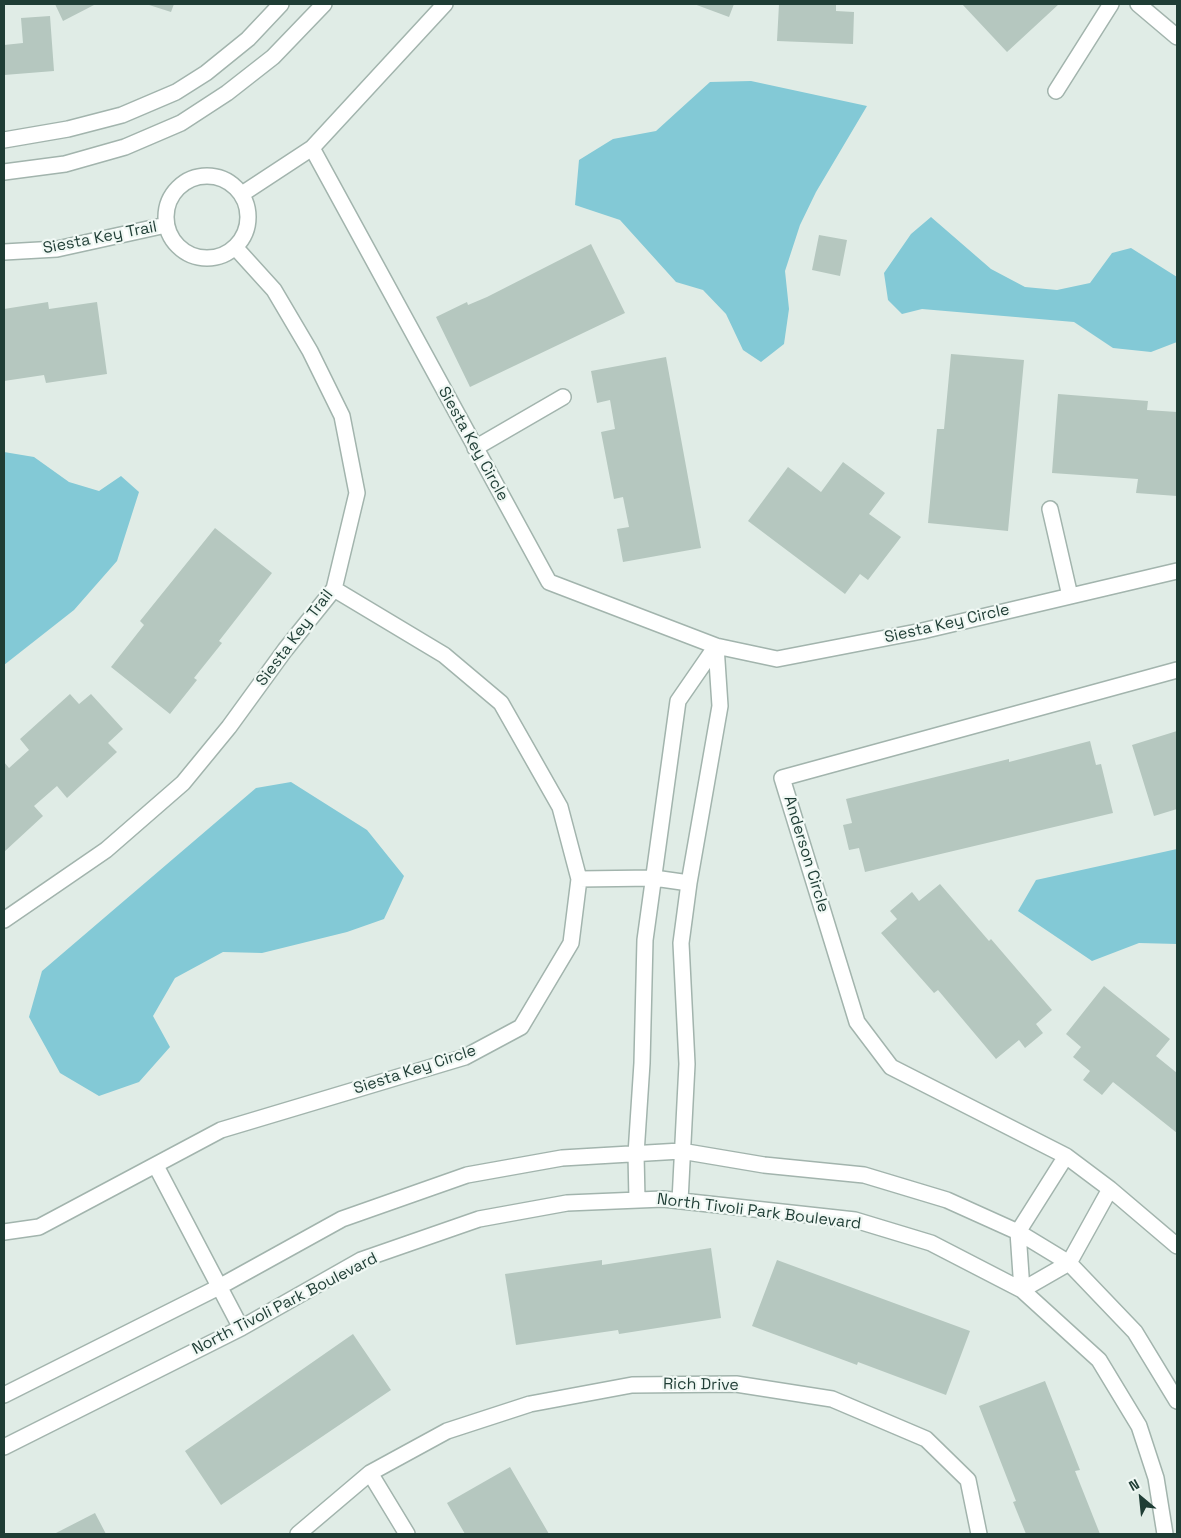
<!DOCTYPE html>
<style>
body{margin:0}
#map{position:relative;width:1181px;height:1538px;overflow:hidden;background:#e0ece6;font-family:"Space Grotesk",sans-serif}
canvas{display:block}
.frame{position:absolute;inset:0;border:5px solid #1f3d35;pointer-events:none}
.north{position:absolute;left:1116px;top:1473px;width:50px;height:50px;-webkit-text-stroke:4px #f0f8f4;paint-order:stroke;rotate:332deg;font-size:14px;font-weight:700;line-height:20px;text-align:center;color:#1f3d35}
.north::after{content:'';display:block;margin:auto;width:18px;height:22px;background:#1f3d35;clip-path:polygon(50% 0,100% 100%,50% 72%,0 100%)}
</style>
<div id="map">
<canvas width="1181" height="1538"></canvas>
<div class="frame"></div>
<div class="north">N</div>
</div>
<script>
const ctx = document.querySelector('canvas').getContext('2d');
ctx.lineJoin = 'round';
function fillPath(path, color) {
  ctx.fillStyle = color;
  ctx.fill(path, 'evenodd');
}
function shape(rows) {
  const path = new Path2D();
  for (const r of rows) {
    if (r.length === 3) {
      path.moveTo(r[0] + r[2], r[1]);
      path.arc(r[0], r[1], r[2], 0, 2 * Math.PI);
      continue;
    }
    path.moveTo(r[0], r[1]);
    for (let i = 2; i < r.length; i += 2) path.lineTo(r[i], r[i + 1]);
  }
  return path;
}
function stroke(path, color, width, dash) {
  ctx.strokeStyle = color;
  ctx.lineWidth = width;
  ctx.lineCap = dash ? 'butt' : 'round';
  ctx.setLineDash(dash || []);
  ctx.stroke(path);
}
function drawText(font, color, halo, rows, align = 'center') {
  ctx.font = font + ' "Space Grotesk",sans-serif';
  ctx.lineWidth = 4.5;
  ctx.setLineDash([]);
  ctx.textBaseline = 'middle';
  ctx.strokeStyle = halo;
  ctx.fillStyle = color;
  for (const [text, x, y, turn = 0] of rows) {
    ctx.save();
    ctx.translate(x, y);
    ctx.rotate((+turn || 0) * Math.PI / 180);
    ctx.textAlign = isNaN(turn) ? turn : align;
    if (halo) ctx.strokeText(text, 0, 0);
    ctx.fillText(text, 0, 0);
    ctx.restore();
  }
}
fillPath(shape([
 [751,81,867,106,816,192,800,225,785,271,789,309,784,344,761,362,743,350,726,314,703,290,676,282,620,220,575,205,579,160,613,139,656,131,710,82],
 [931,217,991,269,1025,287,1057,290,1090,283,1112,253,1131,248,1177,277,1177,342,1151,352,1113,348,1074,322,922,309,902,314,888,300,884,273,911,234],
 [4,452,34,457,69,482,99,491,121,476,139,492,117,561,74,610,4,665],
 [291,782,367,830,404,876,384,919,347,932,262,953,223,952,175,978,153,1016,170,1047,139,1082,99,1096,60,1073,29,1017,42,971,256,788],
 [1177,849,1177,944,1139,943,1092,961,1018,911,1036,880]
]), '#83c9d6');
fillPath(shape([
 [55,4,94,4,94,5,63,21],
 [146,4,174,4,171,12],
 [694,4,734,4,729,17],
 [779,4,836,4,836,11,854,12,853,44,777,41],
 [962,4,1059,4,1007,52],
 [50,16,54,71,4,75,4,45,23,43,21,18],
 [819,235,847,240,840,276,812,270],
 [591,244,625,313,470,387,436,317,467,302,468,305,487,297],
 [48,302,49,309,97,302,107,374,46,383,44,375,4,381,4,309],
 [951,354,1024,360,1008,531,928,523,937,429,944,429],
 [666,357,701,548,623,562,617,529,629,527,623,497,614,499,601,432,615,429,610,400,597,403,591,371],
 [1058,394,1148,401,1147,410,1177,412,1177,496,1136,493,1138,479,1052,473],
 [843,462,885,493,869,514,901,537,868,580,860,574,845,594,748,521,788,467,821,492],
 [215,528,272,573,219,641,222,643,194,678,197,680,170,714,111,667,144,625,140,621],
 [70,694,79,704,91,694,123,729,108,743,117,752,67,798,57,786,34,806,43,816,4,852,4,762,9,768,29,750,20,739],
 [1177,731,1177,809,1154,816,1132,745],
 [1090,741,1096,765,1101,764,1113,813,865,872,859,848,849,850,843,825,852,823,846,799,1009,759,1009,762],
 [940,884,989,941,991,939,1052,1010,1036,1024,1043,1033,1025,1048,1019,1040,996,1059,938,990,934,993,881,933,897,919,890,911,912,892,919,901],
 [1104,986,1170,1039,1156,1056,1177,1073,1177,1133,1113,1082,1102,1095,1083,1080,1090,1071,1073,1057,1081,1047,1066,1034],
 [711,1248,721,1318,619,1334,618,1330,516,1345,505,1274,602,1260,602,1265],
 [777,1260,970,1331,946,1395,858,1362,857,1365,752,1326],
 [353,1334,391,1390,221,1505,185,1451],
 [1045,1381,1080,1470,1075,1471,1100,1534,1026,1534,1013,1502,1016,1501,979,1406],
 [510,1467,549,1534,465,1534,447,1503],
 [95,1513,106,1534,54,1534]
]), '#b5c7bf');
const minor = shape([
 [1138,4,1177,37],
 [1056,91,1111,4],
 [4,140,68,129,122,115,176,92,206,73,248,39,281,4],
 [312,148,549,582,716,646,777,659,922,631,1177,571],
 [4,172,65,164,125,147,181,123,227,93,273,57,324,4],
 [207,217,41],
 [242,194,312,148,445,4],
 [4,252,57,249,166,225],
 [475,448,563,397],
 [1050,509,1070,596],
 [1177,670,782,778,857,1022,891,1067,1066,1156,1110,1189,1177,1246],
 [579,879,654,878,689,883],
 [4,920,106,850,183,783,229,727,285,650,334,589,357,493,342,416,310,351,274,290,235,247],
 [1066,1156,1018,1232,1022,1290,1069,1263,1110,1189],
 [156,1166,241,1328],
 [637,1200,636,1154,642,1063,645,940,678,701,716,646],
 [680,1201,687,1064,681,943,689,883,720,706,716,646],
 [4,1232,39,1227,221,1130,465,1057,521,1027,571,943,579,879,560,807,501,703,444,655,334,589],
 [4,1395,219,1287,342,1219,467,1175,562,1158,681,1151,764,1165,864,1175,947,1200,1018,1232,1069,1263,1135,1332,1177,1401],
 [4,1447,241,1328,361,1260,479,1219,567,1203,663,1199,855,1220,931,1243,1022,1290,1099,1360,1139,1426,1156,1478,1165,1534],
 [298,1534,370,1473],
 [407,1534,370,1473,447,1431,530,1404,632,1385,736,1384,832,1399,926,1439,968,1480,979,1534]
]);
stroke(minor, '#a2b4ad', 18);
stroke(minor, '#fff', 15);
drawText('16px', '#1f3d35', '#f0f8f4', [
 ["Siesta Key Trail",100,238,-11],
 ["Siesta Key Circle",473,444,61],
 ["Siesta Key Circle",947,624,-13],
 ["Siesta Key Trail",295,638,-53],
 ["Anderson Circle",806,854,73],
 ["Siesta Key Circle",415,1070,-18],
 ["North Tivoli Park Boulevard",759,1212,7],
 ["North Tivoli Park Boulevard",285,1304,-27],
 ["Rich Drive",701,1385,1]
]);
</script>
